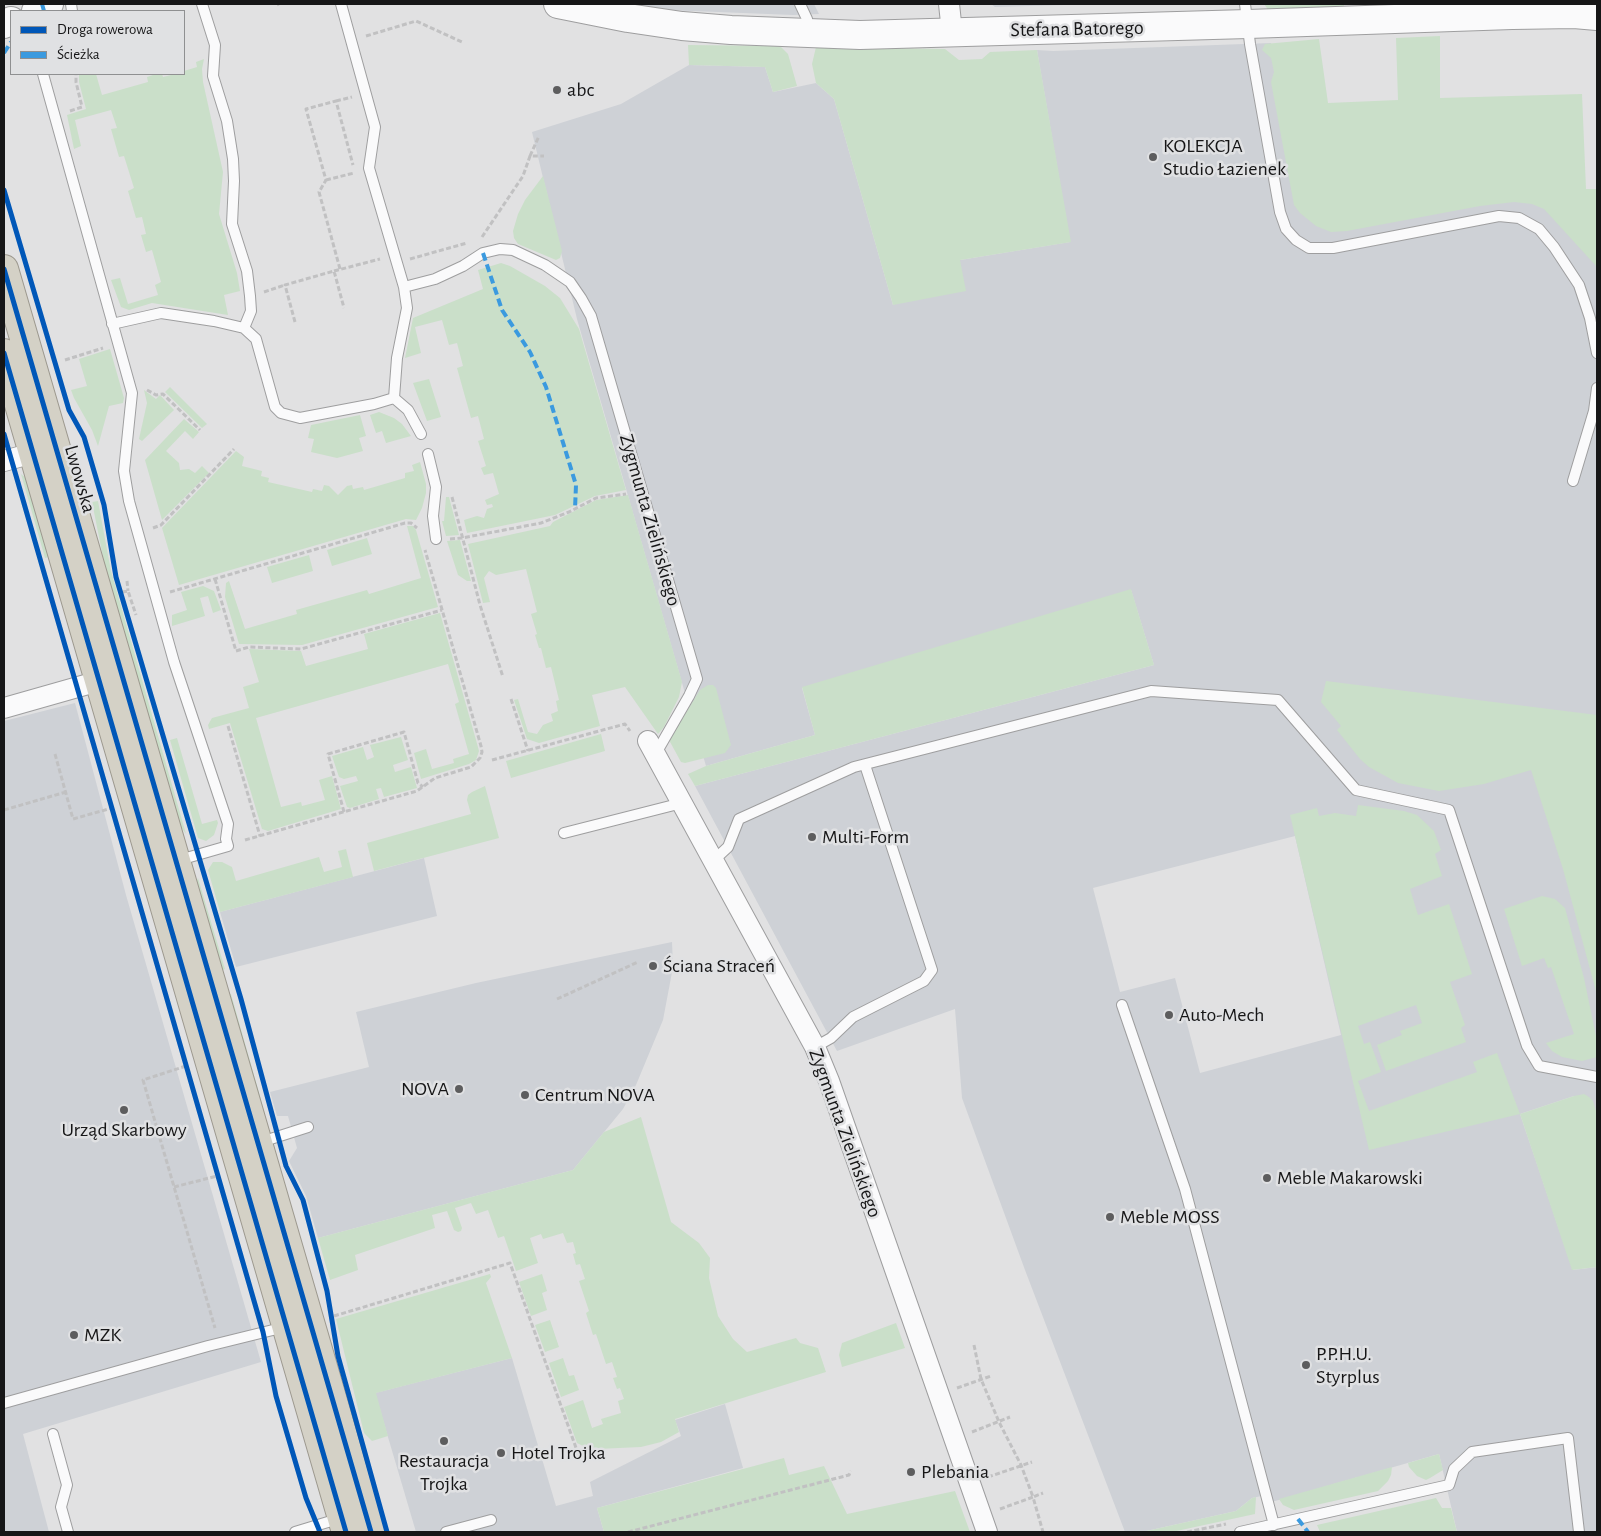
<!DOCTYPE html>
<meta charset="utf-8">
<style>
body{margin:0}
#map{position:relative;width:1601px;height:1536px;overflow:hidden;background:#e1e1e2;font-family:"Alegreya Sans",sans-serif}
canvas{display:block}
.frame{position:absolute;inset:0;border:5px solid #161617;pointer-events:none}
.legend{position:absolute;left:10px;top:10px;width:175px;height:65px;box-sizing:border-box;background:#e0e1e3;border:1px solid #8f9091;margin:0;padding:6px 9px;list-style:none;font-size:15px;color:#161617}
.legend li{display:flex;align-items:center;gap:10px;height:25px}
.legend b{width:25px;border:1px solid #8f9091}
</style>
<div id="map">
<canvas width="1601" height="1536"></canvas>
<div class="frame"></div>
<ul class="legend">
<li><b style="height:6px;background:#0057b8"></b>Droga rowerowa</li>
<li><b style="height:6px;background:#3b9adf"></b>Ścieżka</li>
</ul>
</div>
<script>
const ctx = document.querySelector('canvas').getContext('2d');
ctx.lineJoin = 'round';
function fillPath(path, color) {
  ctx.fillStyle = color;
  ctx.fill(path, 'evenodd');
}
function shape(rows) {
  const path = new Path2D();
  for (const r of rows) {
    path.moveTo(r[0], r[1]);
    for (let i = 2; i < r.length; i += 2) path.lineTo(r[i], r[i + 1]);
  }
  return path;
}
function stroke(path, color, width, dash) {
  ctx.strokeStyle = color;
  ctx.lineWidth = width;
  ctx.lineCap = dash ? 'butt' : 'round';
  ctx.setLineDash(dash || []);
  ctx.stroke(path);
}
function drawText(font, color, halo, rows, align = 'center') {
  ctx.font = font + ' "Alegreya Sans",sans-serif';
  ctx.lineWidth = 5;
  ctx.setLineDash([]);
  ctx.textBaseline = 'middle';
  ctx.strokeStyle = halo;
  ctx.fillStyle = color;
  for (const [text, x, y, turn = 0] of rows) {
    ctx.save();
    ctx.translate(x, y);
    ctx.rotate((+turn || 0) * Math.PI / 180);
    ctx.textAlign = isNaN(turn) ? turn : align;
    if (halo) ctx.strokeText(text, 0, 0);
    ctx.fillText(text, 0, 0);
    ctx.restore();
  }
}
fillPath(shape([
 [627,4,814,4,819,14,793,15,668,10],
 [991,4,1098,4,995,7],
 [1271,43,1299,196,1597,189,1597,1162,1574,1096,1520,1114,1573,1270,1597,1267,1597,1532,1457,1532,1439,1454,1268,1503,1266,1495,1252,1498,1236,1511,1142,1532,1125,1532,1025,1270,962,1098,955,1009,837,1051,695,786,1154,665,1131,590,802,688,815,735,706,766,577,319,532,132,621,104,689,65,765,67,773,92,816,83,834,99,893,305,960,260,1070,242,1037,50,1053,51],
 [1295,836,1341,1035,1200,1073,1175,978,1120,992,1093,888],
 [75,703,126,895,261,1362,23,1434,49,1532,4,1532,4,721],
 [424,858,437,916,236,967,220,912],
 [672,942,673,967,663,1020,636,1085,623,1109,573,1170,318,1238,306,1196,289,1161,297,1148,288,1116,277,1116,270,1092,369,1067,356,1012,476,983],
 [512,1358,556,1506,593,1496,590,1482,681,1436,675,1420,725,1404,743,1468,597,1508,604,1532,416,1532,375,1393]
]), '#ced1d6');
fillPath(shape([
 [1264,4,1344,4,1344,8,1269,11],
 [1440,36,1440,98,1582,94,1586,189,1597,189,1597,267,1544,209,1532,204,1514,202,1480,206,1347,231,1331,232,1316,226,1300,213,1294,205,1271,82,1274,72,1271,58,1262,50,1265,44,1319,39,1328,103,1398,100,1396,38],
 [688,45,780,46,788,54,797,86,773,92,765,67,689,65],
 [816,47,945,49,959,60,982,59,990,52,1037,50,1071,242,960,260,966,291,893,305,834,99,816,83,812,64],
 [204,59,202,69,203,82,223,172,219,214,237,273,240,291,224,295,228,315,152,303,129,310,121,307,111,280,120,278,128,304,158,295,155,285,161,282,152,250,146,252,141,235,146,234,142,217,136,218,128,191,134,188,124,156,119,157,111,129,117,128,111,110,75,120,81,146,74,149,67,115,86,109,79,82,79,74,96,74,102,95,148,82,147,77,156,74,162,74,163,77,175,74,184,74,184,71,197,67,196,62],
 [543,176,562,251,560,258,556,260,518,244,514,238,513,231,518,214,525,200],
 [501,263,510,266,545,286,560,298,579,329,626,490,595,496,555,515,467,533,464,520,477,516,484,518,487,509,493,507,492,504,487,505,485,500,499,494,493,473,484,475,481,468,486,466,478,441,484,439,478,416,471,418,457,368,463,366,457,343,449,345,442,320,415,327,421,353,405,358,413,318,483,289,478,270],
 [110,349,124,398,123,403,109,406,98,446,92,430,74,398,71,390,87,386,79,359],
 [429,379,441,417,427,421,413,383],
 [170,387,207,424,202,428,165,392],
 [144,390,156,399,160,395,174,410,142,441,139,439,147,403],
 [379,412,394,418,402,424,411,436,386,443,382,431,376,433,370,415],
 [360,415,366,436,359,438,363,451,337,458,311,452,314,439,308,438,311,425],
 [184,419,199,432,193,439,185,431,166,451,179,463,180,470,189,469,195,473,202,466,209,473,162,520,145,460],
 [236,451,244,457,242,466,262,471,261,476,269,478,268,482,312,492,313,489,322,491,324,485,329,486,338,495,347,486,352,485,353,489,363,487,364,490,405,478,405,473,414,471,412,465,420,462,426,484,426,493,422,508,416,520,406,519,179,585,162,528],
 [21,474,26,478,49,557,45,558],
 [628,495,682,682,679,697,664,727,658,734,625,687,592,695,600,726,539,743,527,739,514,700,518,699,528,732,537,734,543,725,553,721,551,714,558,711,556,701,559,700,551,667,546,668,541,648,539,648,535,635,537,634,531,614,537,612,526,569,496,575,489,571,484,578,490,602,483,603,468,544,550,526,553,522,596,500],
 [446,497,449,497,459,535,446,536,442,521,444,521],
 [98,501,111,571,186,834,178,823,106,572,92,502],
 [407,526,413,526,416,530,438,607,302,645,239,644,225,597,226,583,229,581,245,629,297,614,296,610,367,590,369,594,421,578],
 [367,538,372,554,332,566,327,550],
 [460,540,471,581,467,581,458,575,447,541],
 [309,555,313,571,272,583,267,567],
 [203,586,214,591,221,610,213,613,208,596,200,598,205,616,172,626,172,615,187,610,181,592],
 [1131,589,1154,665,695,786,688,774,706,766,815,735,802,687],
 [440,613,476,740,479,751,476,760,469,764,421,779,414,753,426,749,432,769,454,763,453,759,469,754,455,704,459,702,448,664,256,718,281,807,301,802,302,806,325,800,319,780,332,776,341,809,268,831,262,829,230,723,209,729,208,725,212,718,249,708,243,687,259,682,249,649,301,651,306,666,368,649,364,634],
 [1326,681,1597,715,1597,995,1563,869,1531,770,1484,784,1439,791,1398,783,1369,767,1360,759,1337,730,1341,726,1321,702],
 [708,685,713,685,716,688,731,745,725,753,685,763,681,762,669,740,700,690],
 [601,734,605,751,511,778,506,761],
 [401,737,408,760,393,765,395,772,411,767,417,788,384,797,381,788,376,789,379,799,350,808,347,807,340,786,358,781,356,776,344,779,339,777,332,756,363,747,367,760,374,757,370,745],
 [177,738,202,824,217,820,218,823,214,835,206,841,198,838,170,740],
 [485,786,499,838,374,871,367,843,471,814,467,800,468,795,472,792],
 [1358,805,1404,811,1417,815,1434,831,1441,850,1435,854,1442,876,1410,889,1418,915,1449,904,1472,974,1450,982,1465,1025,1461,1028,1466,1042,1386,1071,1377,1045,1402,1035,1400,1031,1422,1023,1416,1005,1358,1026,1364,1044,1370,1042,1381,1072,1358,1081,1369,1111,1477,1072,1473,1062,1497,1053,1520,1114,1574,1096,1584,1094,1589,1097,1593,1101,1597,1114,1597,1267,1572,1270,1520,1114,1369,1150,1290,815,1317,808,1319,816,1335,813,1356,816],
 [346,849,353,877,220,912,208,870,213,862,222,862,232,867,236,881,319,857,324,872,342,867,338,851],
 [198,878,225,969,221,971,196,883],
 [1542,896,1555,899,1565,908,1584,978,1597,1041,1597,1057,1582,1061,1562,1057,1552,1051,1546,1043,1574,1034,1551,967,1548,968,1544,958,1522,966,1504,909],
 [228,994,231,994,265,1114,263,1113],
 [641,1117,671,1222,699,1243,710,1258,709,1278,718,1316,733,1339,747,1352,796,1338,800,1343,818,1348,826,1372,675,1419,679,1432,661,1442,641,1447,597,1449,585,1447,577,1443,564,1407,583,1400,592,1428,603,1424,601,1419,621,1413,618,1401,624,1399,620,1388,617,1389,613,1378,617,1377,612,1362,606,1364,596,1334,593,1335,586,1313,589,1311,579,1281,585,1279,580,1264,576,1265,573,1254,576,1253,573,1242,567,1243,563,1233,543,1239,541,1234,530,1238,538,1263,516,1271,504,1236,498,1238,488,1210,476,1214,471,1203,455,1208,462,1228,461,1231,458,1232,454,1230,447,1211,432,1215,435,1228,355,1255,358,1270,330,1280,318,1238,573,1170,604,1132],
 [490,1274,491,1277,486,1283,512,1358,376,1393,388,1436,372,1441,364,1433,336,1319],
 [542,1274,547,1291,542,1293,547,1310,531,1316,519,1282],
 [550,1320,559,1347,545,1352,535,1325],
 [896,1323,905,1348,842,1367,839,1355,842,1343],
 [563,1358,569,1376,574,1375,579,1390,561,1397,549,1363],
 [1439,1454,1443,1470,1430,1478,1426,1480,1417,1476,1409,1467,1408,1463],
 [784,1458,789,1475,824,1466,847,1514,955,1491,970,1532,604,1532,597,1508],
 [1392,1467,1391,1475,1388,1481,1378,1491,1294,1510,1283,1505,1279,1499],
 [1256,1497,1255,1514,1172,1532,1142,1532,1236,1511,1252,1498],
 [1436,1498,1442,1508,1451,1508,1457,1532,1320,1532,1317,1525]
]), '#cadfc9');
const lane = shape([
 [71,4,72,11],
 [202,4,215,45,213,76,227,121,233,159,234,181,232,224,247,271,250,296,251,311,244,328],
 [341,4,375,127,369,168,404,287,407,308,397,358,394,398],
 [800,4,807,19,808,31],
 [1245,4,1250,44,1280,212,1286,229,1296,240,1309,248,1333,248,1499,216,1519,218,1539,229,1554,247,1579,285,1590,318,1597,353],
 [43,74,132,393,124,471,129,501,174,662,228,824,226,839,228,846,176,861],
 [404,287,435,279,463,266,483,253,500,249,513,250,545,265,570,282,581,298,591,316,697,679,689,696,655,755],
 [112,324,161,313,214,321,244,328,256,339,275,407,281,413,300,418,374,404,394,398,408,410,421,434],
 [428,454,436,487,433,516,436,539],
 [1573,481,1594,411,1597,388],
 [564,833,682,803],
 [714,860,728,847,739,819,854,767,1151,691,1278,700,1356,790,1449,810,1527,1046,1539,1066,1597,1077],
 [1122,1005,1185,1189,1274,1525],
 [815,1047,831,1038,853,1017,924,981,932,970,865,765],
 [258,1143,308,1127],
 [4,1403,208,1346,285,1327],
 [53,1434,67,1485,61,1507,68,1532],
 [295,1532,341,1518],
 [446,1532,491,1520],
 [1240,1532,1449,1485,1454,1469,1472,1452,1568,1438,1579,1532]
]);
const street = shape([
 [949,4,952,32],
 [4,461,33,453],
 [4,708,99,681],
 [648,741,815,1047,829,1081,987,1532]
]);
const secondary = shape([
 [558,4,628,18,682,26,731,30,860,35,1248,24,1512,15,1574,14,1597,16],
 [36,11,49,4],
 [4,24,11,21]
]);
const highway = shape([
 [4,269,371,1532],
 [4,353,346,1532]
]);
stroke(lane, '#9e9e9f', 12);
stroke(street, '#9e9e9f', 22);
stroke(secondary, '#9e9e9f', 30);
stroke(highway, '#9c988e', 30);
stroke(shape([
 [277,5,279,4],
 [366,36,416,21,462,42],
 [336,101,352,97],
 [70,111,82,107,76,82,76,74],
 [530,156,539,136],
 [326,180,354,173],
 [482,237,523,176,530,156,544,156],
 [410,259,467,243],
 [340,269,319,192,326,180,306,109,336,101,353,165],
 [334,271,380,259],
 [264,292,285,285],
 [295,322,285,285,334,271,344,308],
 [65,360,103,348],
 [147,390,156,395,163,394,200,430],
 [452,497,480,605,503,677],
 [153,528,161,525,234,449],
 [450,539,462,538,541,523,569,512,596,498,626,494],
 [215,579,236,651,249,647,301,649,442,610],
 [127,581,128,591],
 [122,592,128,591,136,615],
 [170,592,405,523,411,523,417,528],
 [511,699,528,751],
 [228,726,260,836],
 [55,754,73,819,112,808],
 [492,760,625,724,630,731],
 [4,810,66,792],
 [344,812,328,754,404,732,418,783,423,787],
 [245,840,417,791,435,778,471,767,480,758,482,752,481,746,425,550],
 [557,999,638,962],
 [186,1066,143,1080,215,1328],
 [174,1187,217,1176],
 [334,1316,510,1263,580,1459],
 [974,1345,981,1379,999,1422,1021,1465,1033,1497,1043,1493],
 [957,1388,991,1376],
 [972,1432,1010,1417],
 [988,1477,1032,1462],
 [1000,1509,1033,1497,1043,1532],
 [628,1532,849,1475,851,1471],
 [1187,1532,1226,1524]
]), '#c1c1c2', 3, [5, 2.5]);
stroke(lane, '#fafafb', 10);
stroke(street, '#fafafb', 20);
stroke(secondary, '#fafafb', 28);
stroke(highway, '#d4d1c6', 28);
stroke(shape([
 [42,4,44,11],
 [4,53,11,42],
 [483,253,502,310,530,352,546,387,576,485,575,509],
 [1298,1519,1308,1532]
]), '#3b9adf', 4, [8, 4]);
stroke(shape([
 [4,190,69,410,84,437,104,505,116,577,241,999,286,1166,303,1200,327,1291,338,1356,387,1532],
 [4,269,371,1532],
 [4,353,346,1532],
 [4,434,263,1332,276,1396,306,1498,320,1532]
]), '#0057b8', 5);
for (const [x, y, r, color] of [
 [557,90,5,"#5d5d5e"],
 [1153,157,5,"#5d5d5e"],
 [812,837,5,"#5d5d5e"],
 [653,966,5,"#5d5d5e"],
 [1169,1015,5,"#5d5d5e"],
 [459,1089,5,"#5d5d5e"],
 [525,1095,5,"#5d5d5e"],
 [124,1110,5,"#5d5d5e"],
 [1267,1178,5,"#5d5d5e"],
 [1110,1217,5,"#5d5d5e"],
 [74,1335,5,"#5d5d5e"],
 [1306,1365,5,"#5d5d5e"],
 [444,1441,5,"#5d5d5e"],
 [501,1453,5,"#5d5d5e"],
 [911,1472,5,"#5d5d5e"]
]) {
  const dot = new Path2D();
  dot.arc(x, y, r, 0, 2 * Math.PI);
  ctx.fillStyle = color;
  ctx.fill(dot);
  stroke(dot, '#e0e1e3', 2);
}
drawText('20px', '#161617', '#e0e1e3', [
 ["Stefana Batorego",1077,29,-1],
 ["Lwowska",80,479,74],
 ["Zygmunta Zielińskiego",650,520,74],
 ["Zygmunta Zielińskiego",845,1133,70]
]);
drawText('20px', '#161617', '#e0e1e3', [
 ["abc",567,90],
 ["KOLEKCJA",1163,146],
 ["Studio Łazienek",1163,169],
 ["Multi-Form",822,837],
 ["Ściana Straceń",663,966],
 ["Auto-Mech",1179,1015],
 ["NOVA",449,1089,"right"],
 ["Centrum NOVA",535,1095],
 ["Urząd Skarbowy",124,1130,"center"],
 ["Meble Makarowski",1277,1178],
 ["Meble MOSS",1120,1217],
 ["MZK",84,1335],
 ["P.P.H.U.",1316,1354],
 ["Styrplus",1316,1377],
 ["Hotel Trojka",511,1453],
 ["Restauracja",444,1461,"center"],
 ["Trojka",444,1484,"center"],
 ["Plebania",921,1472]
], 'left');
</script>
